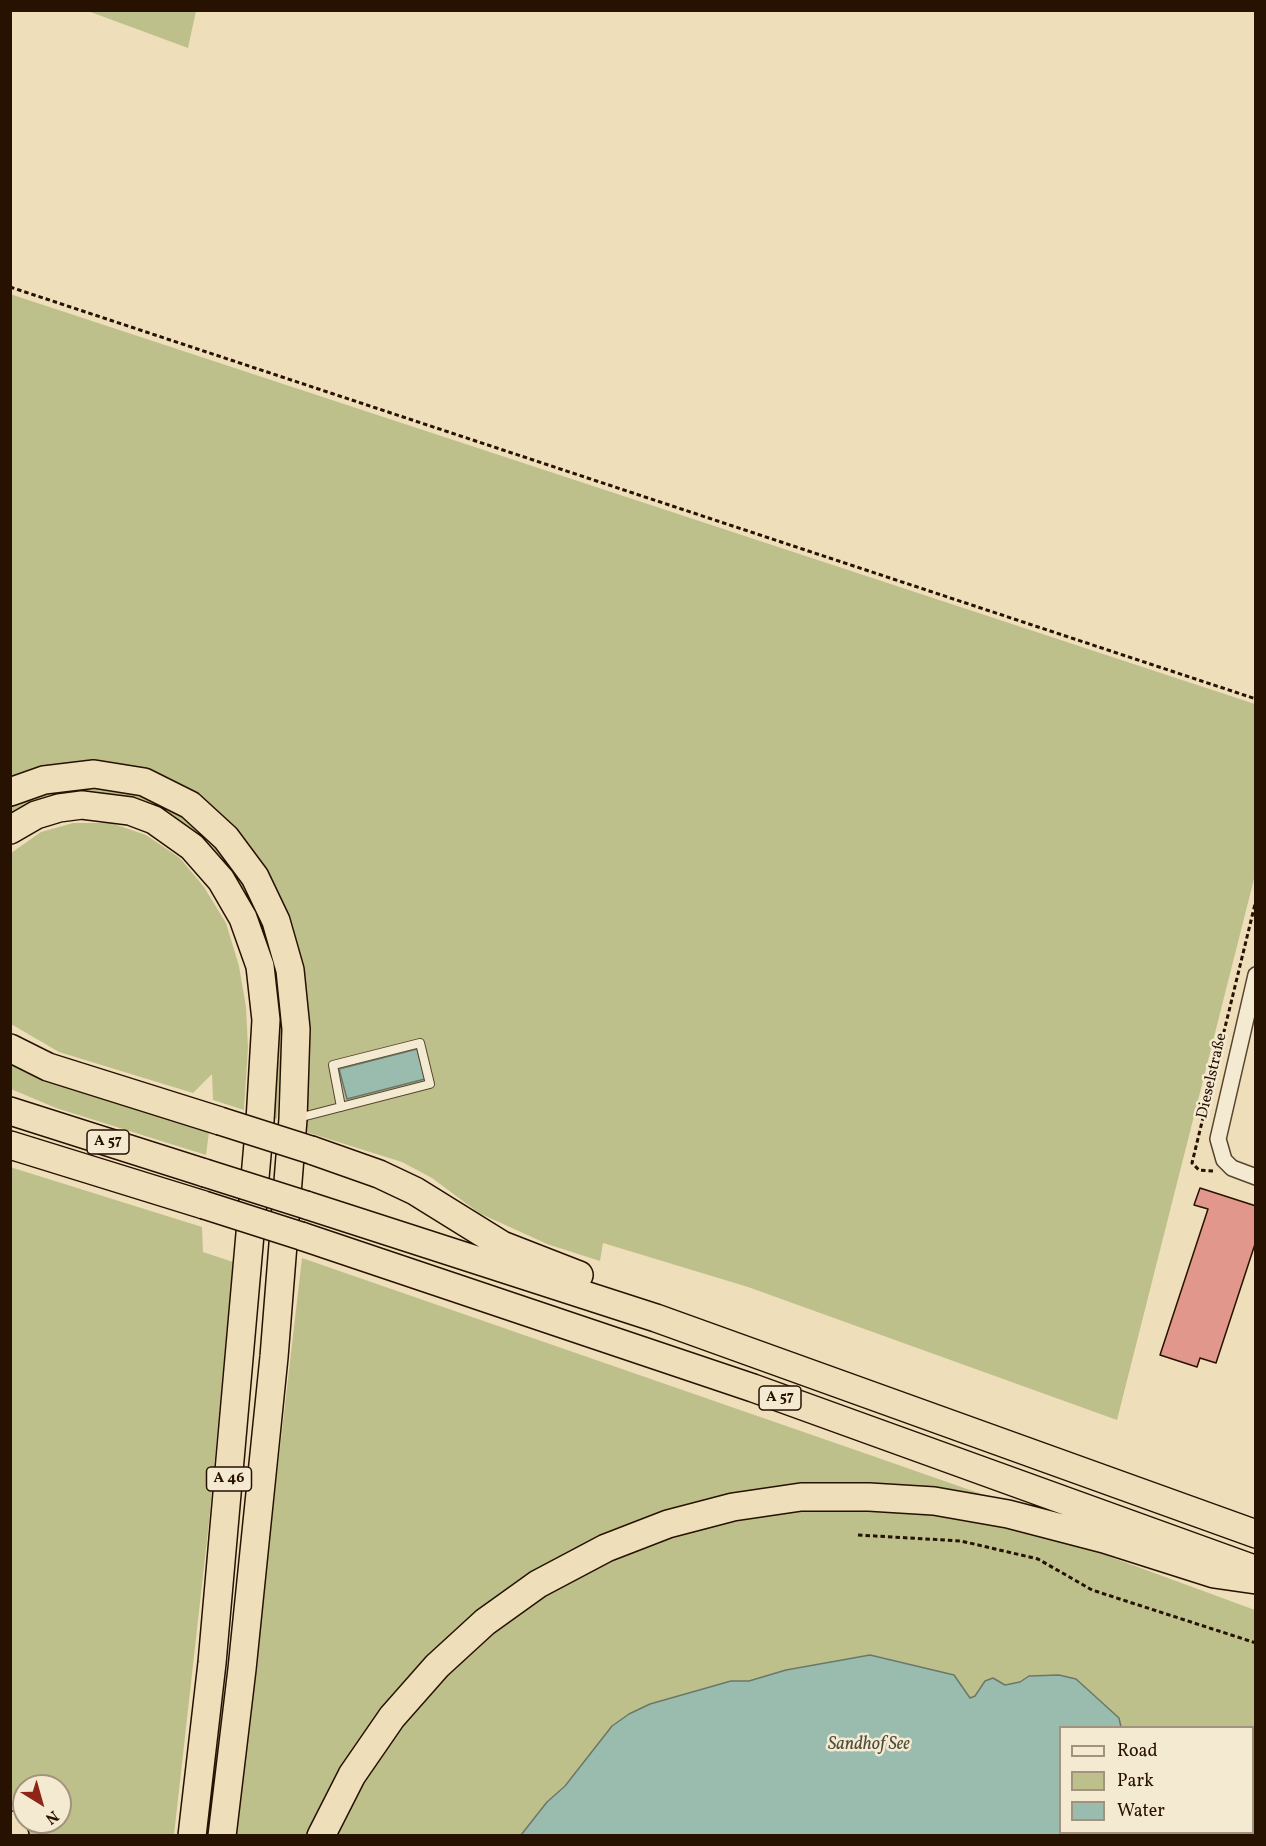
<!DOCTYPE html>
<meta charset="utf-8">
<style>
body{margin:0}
#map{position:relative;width:1266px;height:1846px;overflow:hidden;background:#eedeba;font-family:Vollkorn,serif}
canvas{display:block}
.frame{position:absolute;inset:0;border:12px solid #271100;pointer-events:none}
.legend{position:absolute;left:1059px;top:1726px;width:195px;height:108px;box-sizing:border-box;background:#f4ead2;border:2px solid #a2937e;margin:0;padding:8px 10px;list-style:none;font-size:18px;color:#271100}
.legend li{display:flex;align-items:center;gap:12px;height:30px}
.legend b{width:30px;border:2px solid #a2937e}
.north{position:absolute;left:12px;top:1774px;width:60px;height:60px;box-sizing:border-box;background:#f4ead2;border:2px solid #a2937e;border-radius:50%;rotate:143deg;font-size:16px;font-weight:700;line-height:24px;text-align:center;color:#271100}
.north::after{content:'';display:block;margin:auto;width:21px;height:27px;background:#8f2418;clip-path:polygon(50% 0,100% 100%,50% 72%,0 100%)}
</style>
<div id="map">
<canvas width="1266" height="1846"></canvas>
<div class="frame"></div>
<ul class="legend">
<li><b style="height:8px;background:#f4ead2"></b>Road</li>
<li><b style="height:16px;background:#bec08c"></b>Park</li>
<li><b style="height:16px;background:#99bcae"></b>Water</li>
</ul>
<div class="north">N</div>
</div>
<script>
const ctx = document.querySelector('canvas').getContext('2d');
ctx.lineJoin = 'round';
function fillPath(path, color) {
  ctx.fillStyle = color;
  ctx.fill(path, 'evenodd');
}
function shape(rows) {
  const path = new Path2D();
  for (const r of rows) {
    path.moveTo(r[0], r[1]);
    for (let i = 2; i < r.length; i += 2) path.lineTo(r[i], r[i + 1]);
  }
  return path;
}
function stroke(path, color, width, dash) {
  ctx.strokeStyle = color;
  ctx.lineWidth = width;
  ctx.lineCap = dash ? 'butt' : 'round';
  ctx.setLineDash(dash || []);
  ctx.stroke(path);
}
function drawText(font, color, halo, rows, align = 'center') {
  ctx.font = font + ' Vollkorn,serif';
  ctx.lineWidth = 5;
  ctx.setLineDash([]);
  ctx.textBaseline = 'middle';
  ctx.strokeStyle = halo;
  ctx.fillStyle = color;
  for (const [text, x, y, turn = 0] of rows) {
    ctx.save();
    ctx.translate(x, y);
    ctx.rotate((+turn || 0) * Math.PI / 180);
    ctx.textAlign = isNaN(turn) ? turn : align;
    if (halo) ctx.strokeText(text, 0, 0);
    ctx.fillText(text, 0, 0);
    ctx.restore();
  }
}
fillPath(shape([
 [88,11,196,11,188,48],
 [10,294,1255,704,1255,875,1117,1420,748,1287,603,1243,600,1261,547,1244,479,1213,432,1178,402,1162,303,1131,310,1057,304,975,293,930,277,895,250,851,101,762,51,765,11,778],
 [94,783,159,798,214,837,255,893,285,991,277,1119,271,1118,277,1023,276,975,266,938,251,903,230,871,207,844,180,821,155,808,11,815,11,802,23,796],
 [73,823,111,823,146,835,180,858,204,887,226,923,239,966,246,1007,248,1048,244,1110,213,1100,212,1074,193,1093,59,1052,11,1024,11,853,41,832],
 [10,1063,30,1074,209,1132,206,1155,56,1108,11,1089],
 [10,1167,202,1227,203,1252,233,1262,209,1522,174,1835,27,1835,11,1794],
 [24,1786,60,1786,60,1822,24,1822],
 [302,1258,867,1454,1010,1504,933,1489,865,1482,803,1484,734,1493,478,1614,310,1835,235,1836],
 [866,1508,932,1514,1006,1527,1078,1545,1255,1610,1256,1805,1253,1808,1252,1728,1121,1727,1119,1718,1020,1682,1005,1685,985,1681,975,1696,970,1698,954,1675,870,1655,786,1670,749,1681,731,1681,650,1704,547,1802,521,1835,334,1836,363,1779,401,1724,441,1680,492,1634,545,1595,610,1560,670,1536,734,1519,801,1509]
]), '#bec08c');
const water = shape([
 [417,1049,425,1079,347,1099,339,1069,417,1049],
 [870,1655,954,1675,970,1698,975,1696,985,1681,993,1678,1005,1685,1020,1682,1029,1676,1059,1675,1076,1679,1119,1718,1121,1727,1060,1728,1060,1832,1252,1832,1253,1808,1255,1805,1255,1835,521,1835,547,1802,565,1786,612,1726,629,1714,650,1704,731,1681,749,1681,786,1670,870,1655]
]);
fillPath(water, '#99bcae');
stroke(water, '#6b7868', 1.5);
const building = shape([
 [1200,1188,1256,1206,1256,1241,1216,1363,1200,1358,1197,1367,1160,1355,1208,1209,1194,1205,1200,1188]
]);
fillPath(building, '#e2978d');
stroke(building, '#271100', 1.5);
const lane = shape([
 [298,1118,430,1084,420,1043,333,1065,341,1107]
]);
const street = shape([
 [1256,975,1218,1139,1224,1160,1232,1168,1256,1177]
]);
const highway = shape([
 [10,792,44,780,94,774,144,782,190,805,226,838,255,877,276,921,290,970,296,1029,293,1119,274,1357,242,1669,222,1836],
 [10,830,36,815,59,808,82,805,130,811,154,820,192,847,221,880,243,918,260,966,266,1020,260,1121,212,1663,192,1836],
 [10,1048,48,1067,220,1121],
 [10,1111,205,1173],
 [10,1145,204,1205],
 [311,1150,379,1174,415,1191,502,1245,579,1275],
 [306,1205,656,1318,1256,1534],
 [301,1236,753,1388,1254,1569],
 [10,1825,15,1836],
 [321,1836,352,1775,392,1717,437,1666,485,1622,538,1584,606,1548,668,1524,733,1507,801,1497,869,1497,934,1501,1008,1514,1104,1539,1214,1574,1256,1580]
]);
stroke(lane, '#59442e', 10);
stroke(street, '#59442e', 18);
stroke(highway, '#271100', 30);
stroke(shape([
 [10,287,1256,699],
 [1213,1171,1199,1170,1192,1163,1256,900],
 [858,1535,961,1541,1038,1559,1092,1590,1256,1643]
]), '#271100', 3, [4.5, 3]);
stroke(lane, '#f4ead2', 8);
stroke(street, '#f4ead2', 15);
stroke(highway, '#eedeba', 27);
const highwayBridge = shape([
 [220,1121,311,1150],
 [205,1173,306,1205],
 [204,1205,301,1236]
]);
stroke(highwayBridge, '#271100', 30, []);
stroke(highwayBridge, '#eedeba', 27);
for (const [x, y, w] of [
 [108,1142,42],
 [780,1398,42],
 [229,1479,45]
]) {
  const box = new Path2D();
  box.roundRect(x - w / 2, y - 12, w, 24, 4.5);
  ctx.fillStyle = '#f4ead2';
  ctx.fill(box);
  stroke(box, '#271100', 1.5);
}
drawText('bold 15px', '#271100', null, [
 ["A 57",108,1142],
 ["A 57",780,1398],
 ["A 46",229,1479]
]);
drawText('16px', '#271100', '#f4ead2', [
 ["Dieselstraße",1213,1076,-77]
]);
drawText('italic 18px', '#4f4d3d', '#f4ead2', [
 ["Sandhof See",869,1746]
]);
</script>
